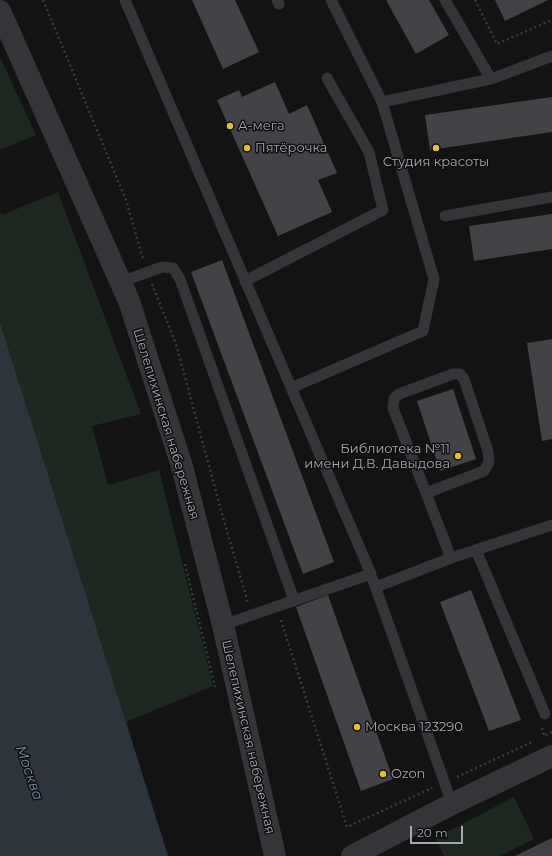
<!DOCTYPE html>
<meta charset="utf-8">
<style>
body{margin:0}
#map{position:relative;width:552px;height:856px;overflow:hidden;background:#131314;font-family:Montserrat,sans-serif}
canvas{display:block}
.scale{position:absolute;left:410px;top:826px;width:53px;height:18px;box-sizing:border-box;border:2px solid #a5a8b4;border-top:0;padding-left:5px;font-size:12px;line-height:14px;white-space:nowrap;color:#a5a8b4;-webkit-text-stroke:3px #0e0e0f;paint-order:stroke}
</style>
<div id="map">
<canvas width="552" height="856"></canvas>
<div class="scale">20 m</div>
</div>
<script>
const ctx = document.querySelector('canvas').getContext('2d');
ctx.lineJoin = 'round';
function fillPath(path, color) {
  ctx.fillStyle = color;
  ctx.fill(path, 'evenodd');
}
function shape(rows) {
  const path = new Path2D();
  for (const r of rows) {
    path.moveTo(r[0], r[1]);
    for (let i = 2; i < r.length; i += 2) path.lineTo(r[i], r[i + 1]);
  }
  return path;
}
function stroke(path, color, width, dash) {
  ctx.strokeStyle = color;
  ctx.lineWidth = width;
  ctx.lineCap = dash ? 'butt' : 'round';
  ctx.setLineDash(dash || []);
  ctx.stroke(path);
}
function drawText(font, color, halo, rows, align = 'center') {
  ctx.font = font + ' Montserrat,sans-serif';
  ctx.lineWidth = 3;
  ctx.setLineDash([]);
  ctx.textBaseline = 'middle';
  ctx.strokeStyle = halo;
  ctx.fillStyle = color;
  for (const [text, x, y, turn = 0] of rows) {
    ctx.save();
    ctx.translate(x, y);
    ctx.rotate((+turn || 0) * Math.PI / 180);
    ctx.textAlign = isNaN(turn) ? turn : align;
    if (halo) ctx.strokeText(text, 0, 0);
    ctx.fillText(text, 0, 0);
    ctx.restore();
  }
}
fillPath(shape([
 [0,57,36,135,0,150],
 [58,192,141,414,92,426,108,485,159,470,213,686,126,722,0,322,0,212,2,215],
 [514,797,534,839,500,856,444,856,435,838]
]), '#1f2721');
fillPath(shape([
 [0,322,126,722,168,856,0,856]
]), '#2d343c');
fillPath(shape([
 [192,0,235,0,259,52,223,69],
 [386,0,429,0,449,35,416,54],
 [495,0,548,0,505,21],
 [275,82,289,114,307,105,337,173,318,180,332,212,278,236,217,100,239,90,242,97],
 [552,97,552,132,430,150,425,115],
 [552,214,552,249,474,261,469,226],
 [222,260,334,562,303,574,191,272],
 [552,339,552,439,542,441,527,343],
 [453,389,476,459,440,471,417,401],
 [471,590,521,720,489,731,440,602],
 [328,595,393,779,361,791,296,607],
 [552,838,552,856,515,856]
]), '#424347');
stroke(shape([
 [43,0,126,200,143,259],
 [475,0,497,44,552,20],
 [152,284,176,344,222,514,248,603],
 [185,564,215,687],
 [281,620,347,827,432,788],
 [542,728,544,736,552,732],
 [457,777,532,742],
 [524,856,552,842]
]), '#3a3b40', 2.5, [2, 3]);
stroke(shape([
 [125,0,371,574,223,625],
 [277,0,279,4],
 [331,0,382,102,491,79],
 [445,0,491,79,552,56],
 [445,216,552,197],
 [245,281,383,210,369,152,327,78],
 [121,282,162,267,173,268,180,279,294,600],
 [291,388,423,331,434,279,382,102],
 [476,550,545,714],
 [451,558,552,525],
 [373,580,452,804],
 [376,587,451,558,426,493,393,408,394,399,399,394,453,374,460,374,464,379,488,451,489,462,484,471,426,493]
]), '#343439', 11);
stroke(shape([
 [0,11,129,301,181,463,223,625,275,856],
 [352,856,452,804,552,756]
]), '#343439', 22);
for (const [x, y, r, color] of [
 [230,126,4,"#e5bd3a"],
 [247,148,4,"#e5bd3a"],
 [436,148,4,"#e5bd3a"],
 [458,456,4,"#e5bd3a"],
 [357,727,4,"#e5bd3a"],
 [383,774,4,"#e5bd3a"]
]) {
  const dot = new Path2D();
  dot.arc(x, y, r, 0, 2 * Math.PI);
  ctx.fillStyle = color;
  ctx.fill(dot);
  stroke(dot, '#0e0e0f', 1.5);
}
drawText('13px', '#a5a8b4', '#0e0e0f', [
 ["А-мега",238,126],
 ["Пятёрочка",255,148],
 ["Студия красоты",436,162,"center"],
 ["Библиотека №11",450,449,"right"],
 ["имени Д.В. Давыдова",450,464,"right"],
 ["Москва 123290",365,727],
 ["Ozon",391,774]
], 'left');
drawText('13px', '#a5a8b4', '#0e0e0f', [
 ["Шелепихинская набережная",166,424,73],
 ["Шелепихинская набережная",248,737,77]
]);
drawText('italic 14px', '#7e92ad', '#0e0e0f', [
 ["Москва",29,773,71]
]);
</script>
